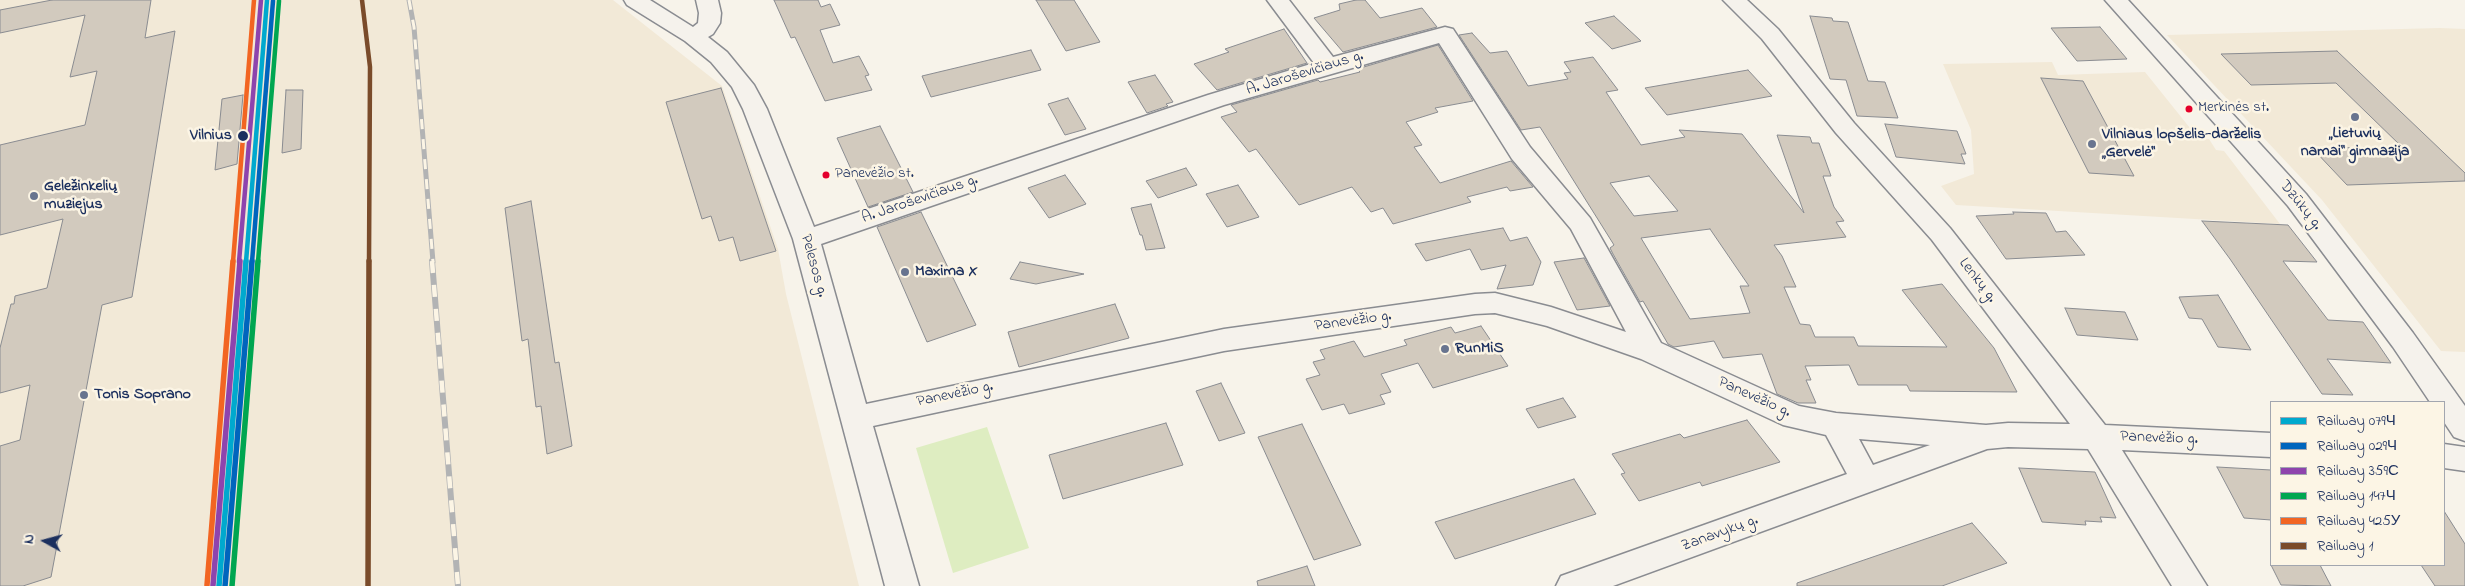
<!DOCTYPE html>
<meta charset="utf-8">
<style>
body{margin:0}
#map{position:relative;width:2465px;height:586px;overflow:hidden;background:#f7f3ea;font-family:"Indie Flower",sans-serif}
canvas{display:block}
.legend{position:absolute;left:2270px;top:401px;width:175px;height:165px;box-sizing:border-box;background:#fcf5e5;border:1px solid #a2a6af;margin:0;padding:6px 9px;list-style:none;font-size:15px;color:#1b2f5e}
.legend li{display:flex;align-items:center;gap:10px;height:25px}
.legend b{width:25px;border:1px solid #a2a6af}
.north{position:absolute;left:20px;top:516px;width:50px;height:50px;-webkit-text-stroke:4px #fcf5e5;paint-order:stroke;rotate:277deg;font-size:14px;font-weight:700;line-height:20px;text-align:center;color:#1b2f5e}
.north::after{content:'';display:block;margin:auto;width:18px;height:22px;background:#1b2f5e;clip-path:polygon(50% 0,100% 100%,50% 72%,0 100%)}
</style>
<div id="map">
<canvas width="2465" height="586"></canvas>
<ul class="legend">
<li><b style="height:6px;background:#00a9ce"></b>Railway 079Ч</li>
<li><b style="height:6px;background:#0065bd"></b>Railway 029Ч</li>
<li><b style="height:6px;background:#8e44ad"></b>Railway 359С</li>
<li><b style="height:6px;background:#00a651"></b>Railway 147Ч</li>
<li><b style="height:6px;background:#f26522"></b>Railway 425У</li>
<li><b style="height:6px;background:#7a4b2a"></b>Railway 1</li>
</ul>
<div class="north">N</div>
</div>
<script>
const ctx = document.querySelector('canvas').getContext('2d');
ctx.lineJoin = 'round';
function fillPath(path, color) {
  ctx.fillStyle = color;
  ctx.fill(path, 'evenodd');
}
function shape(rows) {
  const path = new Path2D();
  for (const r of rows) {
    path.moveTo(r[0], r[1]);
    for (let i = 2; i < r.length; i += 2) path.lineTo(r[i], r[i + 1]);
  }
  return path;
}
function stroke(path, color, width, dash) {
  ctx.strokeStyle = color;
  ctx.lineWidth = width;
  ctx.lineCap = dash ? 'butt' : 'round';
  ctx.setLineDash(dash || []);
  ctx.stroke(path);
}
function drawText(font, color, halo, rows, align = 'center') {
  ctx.font = font + ' "Indie Flower",sans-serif';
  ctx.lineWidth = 5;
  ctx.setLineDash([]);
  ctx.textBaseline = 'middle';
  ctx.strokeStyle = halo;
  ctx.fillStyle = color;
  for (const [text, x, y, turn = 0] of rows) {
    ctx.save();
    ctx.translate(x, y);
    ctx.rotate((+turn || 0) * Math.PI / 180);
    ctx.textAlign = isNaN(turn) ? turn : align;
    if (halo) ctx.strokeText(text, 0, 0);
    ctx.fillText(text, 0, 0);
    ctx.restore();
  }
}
fillPath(shape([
 [0,0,613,0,722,86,778,249,786,294,859,586,0,586],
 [2440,28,2465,29,2465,352,2441,351,2322,200,2167,35],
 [2052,62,2058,75,2145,72,2198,138,2209,139,2216,150,2224,151,2280,224,1956,205,1941,186,1974,174,1971,130,1943,64]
]), '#f2e9d7');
fillPath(shape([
 [987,427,1029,548,953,573,916,448]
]), '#deedc1');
const building = shape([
 [52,0,151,0,145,38,175,31,132,297,102,305,51,577,23,586,0,586,0,446,20,440,30,385,0,393,0,348,11,304,14,304,15,296,47,288,63,219,0,235,0,145,85,125,97,71,70,77,85,15,0,33,0,10,52,0],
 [774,0,818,0,821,7,830,4,840,25,820,30,833,63,859,56,869,75,865,76,872,90,825,101,795,37,791,38,774,0],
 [1036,0,1074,0,1100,42,1066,51,1036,0],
 [1356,0,1365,0,1380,18,1422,8,1437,27,1343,52,1314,18,1340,10,1339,4,1356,0],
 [1614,16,1641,41,1612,49,1585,23,1614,16],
 [1810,16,1832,18,1833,21,1848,22,1868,81,1885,82,1898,118,1857,116,1846,80,1830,79,1810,16],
 [2100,27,2127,59,2077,61,2051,28,2100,27],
 [1284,29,1307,63,1217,90,1194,64,1229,52,1225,49,1284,29],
 [1472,33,1490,53,1507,51,1528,86,1568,79,1564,73,1571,72,1564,62,1593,57,1618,90,1606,92,1641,145,1685,137,1679,130,1742,134,1804,213,1777,135,1810,137,1812,143,1819,143,1831,176,1823,176,1834,207,1844,221,1836,222,1846,237,1774,245,1782,256,1796,287,1784,287,1800,324,1810,325,1815,337,1854,337,1858,346,1947,347,1902,290,1942,284,1994,348,2017,392,1910,391,1907,385,1858,385,1849,365,1805,366,1811,380,1806,380,1816,403,1798,403,1777,394,1762,354,1723,358,1714,341,1674,347,1668,344,1643,301,1640,302,1613,254,1610,248,1614,245,1540,127,1521,130,1459,35,1472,33],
 [1649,176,1678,211,1634,216,1610,183,1649,176],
 [1710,229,1749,286,1740,286,1750,313,1690,319,1641,238,1710,229],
 [1438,45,1473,101,1435,108,1438,112,1406,122,1422,145,1414,147,1440,183,1511,161,1533,187,1510,191,1507,187,1467,197,1471,202,1393,224,1383,208,1371,212,1352,187,1299,205,1256,149,1249,152,1221,117,1237,112,1231,105,1318,80,1320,82,1360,72,1357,69,1438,45],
 [1031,50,1041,70,931,97,922,76,1031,50],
 [2337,51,2465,173,2465,181,2347,185,2313,149,2401,146,2336,83,2251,85,2221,54,2337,51],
 [1748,70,1772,96,1667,115,1645,88,1748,70],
 [1155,75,1173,102,1166,104,1168,106,1147,113,1128,82,1155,75],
 [2041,78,2083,81,2134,176,2089,173,2041,78],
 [721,88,776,251,740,261,733,237,719,241,711,216,702,219,666,102,721,88],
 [286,90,303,90,301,149,282,153,286,90],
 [243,95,237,164,215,170,222,99,243,95],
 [1068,98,1086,129,1065,135,1048,104,1068,98],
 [1885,124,1957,131,1966,154,1961,154,1965,164,1896,157,1885,124],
 [880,126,913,192,868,207,837,138,880,126],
 [1186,168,1197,185,1158,198,1146,181,1186,168],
 [1065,175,1086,204,1049,218,1028,188,1065,175],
 [1238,185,1259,217,1227,227,1206,194,1238,185],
 [531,201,555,363,559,362,572,446,547,454,541,406,536,407,528,339,522,341,505,208,531,201],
 [1151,204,1165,248,1146,250,1142,235,1140,235,1131,208,1151,204],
 [921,212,976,325,927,342,877,227,921,212],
 [2013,212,2046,213,2056,232,2066,231,2085,255,2006,259,1976,216,2014,214,2013,212],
 [2202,221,2288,225,2317,262,2283,261,2328,320,2363,322,2391,363,2327,359,2353,395,2322,394,2230,259,2202,221],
 [1503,228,1510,241,1527,237,1541,262,1533,285,1497,289,1506,265,1481,270,1470,249,1426,261,1415,244,1503,228],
 [1584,258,1610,306,1577,310,1554,262,1584,258],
 [1020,262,1084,274,1036,284,1010,279,1020,262],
 [2218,295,2251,350,2218,347,2202,319,2189,318,2179,297,2218,295],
 [1115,304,1129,338,1019,367,1008,332,1115,304],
 [2065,308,2125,312,2138,340,2077,335,2065,308],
 [1481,326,1508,366,1433,388,1418,363,1381,374,1391,392,1380,395,1385,404,1349,414,1344,404,1322,410,1306,379,1320,375,1313,362,1325,359,1320,350,1354,341,1364,357,1407,345,1404,340,1451,327,1455,333,1481,326],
 [1221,383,1245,433,1219,441,1196,391,1221,383],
 [1563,398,1576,417,1538,428,1526,409,1563,398],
 [1747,420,1780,462,1702,486,1700,482,1639,501,1621,474,1625,473,1612,454,1680,434,1684,438,1747,420],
 [1166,423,1183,465,1063,499,1049,455,1166,423],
 [1302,424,1361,545,1314,560,1258,437,1302,424],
 [2217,467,2271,470,2271,520,2244,518,2217,467],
 [2019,468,2095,472,2116,518,2100,517,2102,522,2085,521,2086,525,2042,522,2019,468],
 [1574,479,1596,514,1455,559,1435,522,1574,479],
 [2444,511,2465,544,2465,586,2435,586,2421,565,2444,565,2444,511],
 [1972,523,2007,563,1942,586,1797,586,1797,583,1972,523],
 [2271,565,2320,565,2331,586,2281,585,2271,565],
 [1307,566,1315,586,1258,586,1257,581,1307,566]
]);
fillPath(building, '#d2cabe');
stroke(building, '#8a8c91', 1);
const street = shape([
 [624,0,650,0,693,27,698,23,699,13,696,0,718,0,721,13,720,23,713,34,708,37,727,52,754,85,767,109,814,227,1208,95,1314,63,1267,0,1289,0,1333,57,1445,27,1453,29,1530,147,1590,218,1661,343,1799,406,1836,413,1986,425,2008,423,2070,424,1932,240,1836,133,1762,39,1723,0,1747,0,1778,29,1854,123,1950,228,2105,425,2271,433,2271,457,2122,450,2207,586,2172,586,2088,449,2008,447,1987,449,1613,586,1556,586,1561,576,1847,474,1826,435,1783,425,1641,359,1547,326,1495,313,1475,314,1224,351,873,426,919,586,885,586,793,239,743,109,732,87,711,62,685,41,627,5,624,0],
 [1439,43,1512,159,1571,229,1626,332,1551,307,1495,293,1475,294,1224,329,866,404,821,244,1224,105,1439,43],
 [1859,439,1930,445,1873,465,1859,439],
 [2105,0,2128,0,2306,194,2413,333,2465,406,2465,441,2454,437,2444,422,2444,402,2430,402,2393,347,2288,206,2105,0],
 [2444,444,2465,447,2465,471,2444,468,2444,444]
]);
stroke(street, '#8a8c91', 3);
fillPath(street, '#f5f2ec');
const railFar1 = shape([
 [409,0,414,27,433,262]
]);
const rail = shape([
 [432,261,458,586]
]);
stroke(railFar1, '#b2b3b4', 5);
stroke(rail, '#b2b3b4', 6);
stroke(railFar1, '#fcf5e5', 3, [10]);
stroke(rail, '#fcf5e5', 4.5, [12]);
stroke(shape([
 [246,262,267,0]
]), '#00a9ce', 4.5);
stroke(shape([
 [219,586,246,261]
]), '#00a9ce', 5.5);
stroke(shape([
 [252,262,273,1]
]), '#0065bd', 4.5);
stroke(shape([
 [225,586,252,261]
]), '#0065bd', 5.5);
stroke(shape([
 [239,262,261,0]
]), '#8e44ad', 4.5);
stroke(shape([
 [213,585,240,261]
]), '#8e44ad', 5.5);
stroke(shape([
 [258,262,279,1]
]), '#00a651', 4.5);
stroke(shape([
 [232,586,258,261]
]), '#00a651', 5.5);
stroke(shape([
 [233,262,254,0]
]), '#f26522', 4.5);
stroke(shape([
 [207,585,233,261]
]), '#f26522', 5.5);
stroke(shape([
 [362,0,370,67,369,262]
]), '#7a4b2a', 4.5);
stroke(shape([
 [368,586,369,261]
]), '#7a4b2a', 5.5);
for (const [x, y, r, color] of [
 [2189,109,4.5,"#e4002b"],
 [2355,117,5,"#68748f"],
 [243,136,6,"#1b2f5e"],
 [2092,144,5,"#68748f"],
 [826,175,4.5,"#e4002b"],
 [34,196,5,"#68748f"],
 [905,272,5,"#68748f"],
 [1445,349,5,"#68748f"],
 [84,395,5,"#68748f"]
]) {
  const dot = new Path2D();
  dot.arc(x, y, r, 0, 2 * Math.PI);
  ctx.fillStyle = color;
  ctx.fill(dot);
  stroke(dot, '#fcf5e5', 2);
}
drawText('15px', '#1b2f5e', '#fcf5e5', [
 ["Merkinės st.",2198,109],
 ["Panevėžio st.",835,175]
], 'left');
drawText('16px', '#1b2f5e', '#fcf5e5', [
 ["A. Jaroševičiaus g.",1305,74,-17],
 ["A. Jaroševičiaus g.",920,200,-19],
 ["Dzūkų g.",2300,206,51],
 ["Pelesos g.",813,266,74],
 ["Lenkų g.",1977,281,52],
 ["Panevėžio g.",1353,322,-8],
 ["Panevėžio g.",955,395,-12],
 ["Panevėžio g.",1754,398,24],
 ["Panevėžio g.",2159,439,2],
 ["Zanavykų g.",1720,534,-20]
]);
drawText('bold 16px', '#1b2f5e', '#fcf5e5', [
 ["„Lietuvių",2355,134,"center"],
 ["namai“ gimnazija",2355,152,"center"],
 ["Vilniaus lopšelis-darželis",2102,135],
 ["„Gervelė“",2102,153],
 ["Geležinkelių",44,187],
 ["muziejus",44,205],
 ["Maxima X",915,272],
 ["RunMiS",1455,349],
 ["Tonis Soprano",94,395]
], 'left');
drawText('bold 16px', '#1b2f5e', '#fcf5e5', [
 ["Vilnius",232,136]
], 'right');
</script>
